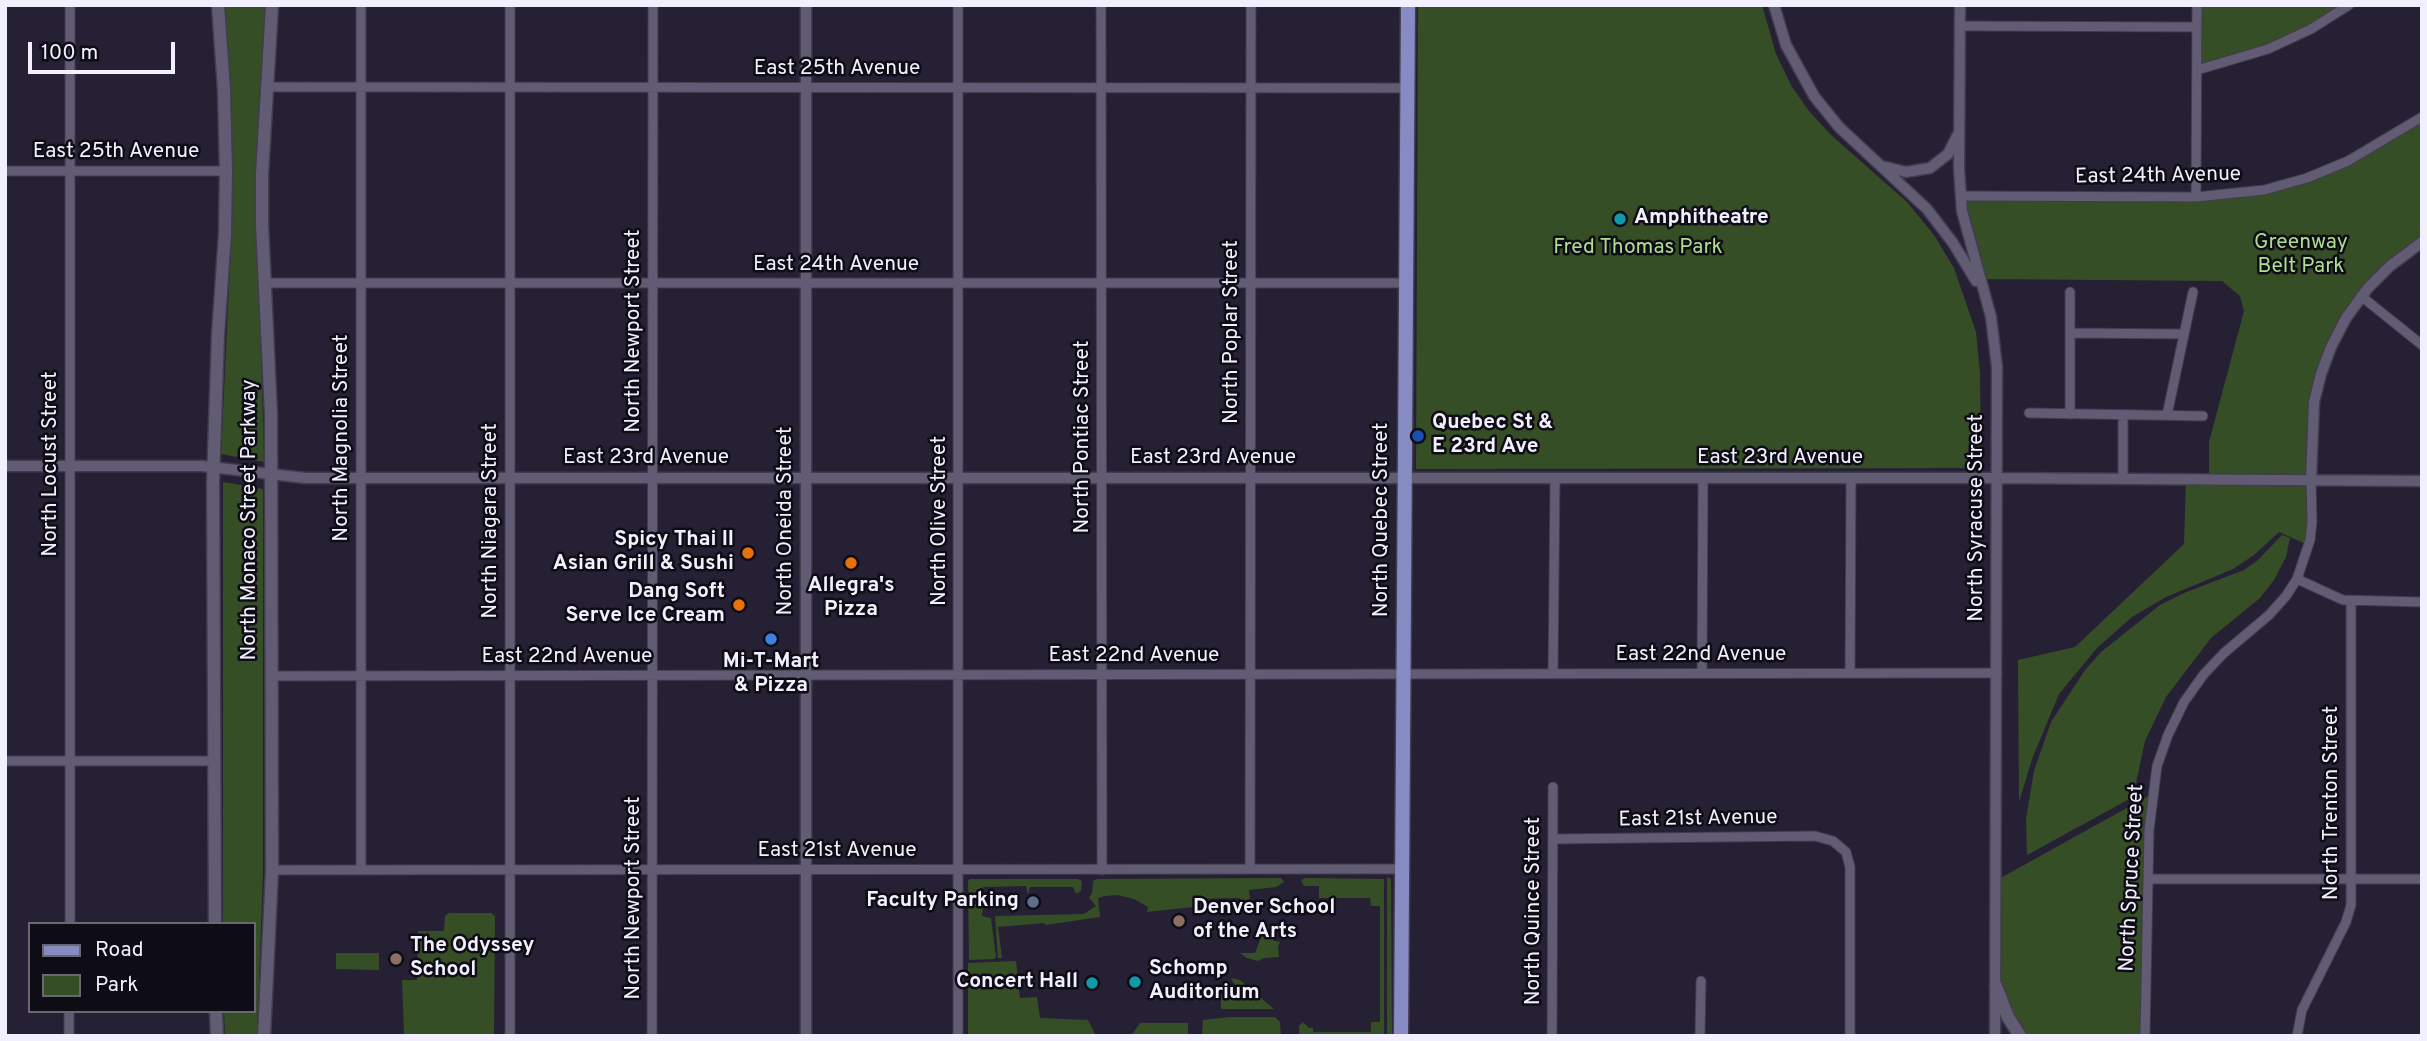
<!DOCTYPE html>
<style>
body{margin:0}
#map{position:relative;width:2427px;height:1041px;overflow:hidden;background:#262035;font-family:Overpass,sans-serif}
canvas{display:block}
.frame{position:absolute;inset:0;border:7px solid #f2effe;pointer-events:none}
.legend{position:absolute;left:28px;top:922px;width:228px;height:91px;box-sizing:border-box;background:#0e0c15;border:2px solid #696772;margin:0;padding:9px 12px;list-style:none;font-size:21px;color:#f2effe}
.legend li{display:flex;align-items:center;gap:14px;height:35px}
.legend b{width:35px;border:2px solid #696772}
.scale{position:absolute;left:28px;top:42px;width:147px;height:32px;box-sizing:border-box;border:4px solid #f2effe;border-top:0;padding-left:9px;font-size:21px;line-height:24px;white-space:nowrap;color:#f2effe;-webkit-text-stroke:5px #0e0c15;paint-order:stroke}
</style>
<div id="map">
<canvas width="2427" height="1041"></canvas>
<div class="frame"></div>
<ul class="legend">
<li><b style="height:9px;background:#868cc3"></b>Road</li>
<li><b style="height:19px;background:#364e26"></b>Park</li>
</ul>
<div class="scale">100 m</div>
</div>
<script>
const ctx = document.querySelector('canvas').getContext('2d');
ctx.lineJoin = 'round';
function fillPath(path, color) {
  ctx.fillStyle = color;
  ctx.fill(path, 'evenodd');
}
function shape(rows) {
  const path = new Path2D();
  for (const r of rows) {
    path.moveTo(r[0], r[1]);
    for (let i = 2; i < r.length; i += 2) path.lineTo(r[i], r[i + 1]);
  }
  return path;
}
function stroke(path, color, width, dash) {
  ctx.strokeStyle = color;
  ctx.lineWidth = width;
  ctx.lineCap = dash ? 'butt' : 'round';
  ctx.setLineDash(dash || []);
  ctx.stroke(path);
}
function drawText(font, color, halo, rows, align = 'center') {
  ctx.font = font + ' Overpass,sans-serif';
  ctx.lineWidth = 5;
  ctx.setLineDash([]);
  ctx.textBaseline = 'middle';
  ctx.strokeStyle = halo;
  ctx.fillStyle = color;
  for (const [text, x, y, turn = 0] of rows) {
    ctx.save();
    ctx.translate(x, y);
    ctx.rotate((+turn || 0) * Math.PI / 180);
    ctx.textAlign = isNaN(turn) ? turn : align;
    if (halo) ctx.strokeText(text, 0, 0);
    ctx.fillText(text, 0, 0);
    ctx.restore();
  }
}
fillPath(shape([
 [223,5,265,5,256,174,264,462,221,454,232,224,230,118],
 [1418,5,1762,5,1776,54,1792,87,1809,111,1831,135,1907,202,1934,235,1954,268,1976,332,1980,373,1981,468,1416,469],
 [2197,5,2349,5,2311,29,2197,70],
 [2422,115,2422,242,2361,296,2317,386,2308,545,2279,532,2254,555,2233,569,2166,597,2132,617,2097,648,2059,694,2032,759,2019,802,2018,660,2075,647,2184,544,2186,479,2209,479,2209,442,2244,311,2240,296,2222,281,1980,279,1961,196,2245,193,2318,174],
 [223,482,263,489,263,873,257,1036,225,1036,224,1011,254,1011,254,924,223,924],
 [2282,535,2290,538,2286,557,2274,580,2260,598,2211,638,2166,697,2145,741,2133,797,2027,855,2026,819,2034,771,2051,722,2085,670,2101,652,2160,605,2184,593,2244,570,2257,561],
 [2152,794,2145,1036,2020,1036,1996,986,1997,880],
 [1387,877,1391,879,1392,1036,1387,1036],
 [1281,878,1284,882,1276,887,1249,890,1250,901,1241,902,1240,898,1193,899,1193,907,1147,912,1148,907,1134,899,1118,895,1105,896,1098,898,1100,917,1045,925,1045,923,998,927,1002,958,998,958,995,916,1084,914,1096,906,1089,898,1092,893,1093,881,1097,879],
 [1305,878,1384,879,1384,1036,1299,1036,1299,1026,1303,1022,1309,1028,1313,1028,1313,1032,1371,1032,1371,1022,1380,1022,1380,906,1371,906,1370,898,1319,898,1319,886,1304,886,1301,880],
 [970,879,1078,879,1082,881,1081,891,1076,894,1073,887,1030,887,1028,895,1026,886,983,887,983,894,974,895,974,904,983,905,982,916,991,918,996,957,994,959,969,960,968,881],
 [449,913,491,913,495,916,494,1036,405,1036,404,1033,402,980,417,980,418,931,444,931,445,916],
 [1279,925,1280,929,1274,929,1274,941,1280,942,1278,946,1279,957,1264,958,1258,961,1247,958,1240,953,1255,953,1265,927],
 [336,953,379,953,379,970,336,969],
 [1016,961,1020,998,1037,997,1040,1018,1088,1020,1096,1036,968,1036,968,963],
 [1231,978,1240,980,1274,1009,1221,1009,1221,995,1240,994],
 [1231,1017,1275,1017,1280,1022,1281,1036,1131,1036,1140,1023,1188,1023,1188,1035,1202,1035,1203,1020]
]), '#364e26');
const minor = shape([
 [361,5,361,870],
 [1101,5,1102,870],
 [1960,26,2197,27],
 [2197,70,2268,49,2311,29,2349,5],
 [268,87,1407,88],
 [5,171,226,171],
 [1961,196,2196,197,2264,190,2307,178,2348,161,2422,117],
 [2196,197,2197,5],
 [266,283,1406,283],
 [2361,296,2422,345],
 [2070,333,2184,334],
 [2029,413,2203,416],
 [2070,414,2070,292],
 [2123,415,2123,479],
 [2167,415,2193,292],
 [2297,579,2343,600,2422,602],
 [1702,673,1703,478],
 [1850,673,1851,478],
 [1553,674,1555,478],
 [271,676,1997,673],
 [5,761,214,761],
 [1553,839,1815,836,1833,841,1846,852,1850,867,1850,1036],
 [1250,869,1251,5],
 [272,870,1402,869],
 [2149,879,2422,879],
 [70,924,70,5],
 [69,1036,69,1011],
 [510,1036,510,5],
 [652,1036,653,5],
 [958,1036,958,5],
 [1552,1036,1553,787],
 [1700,1036,1701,981],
 [2145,1036,2149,830,2157,766,2168,735,2184,702,2204,674,2224,653,2269,615,2286,596,2297,579,2310,540,2312,522,2311,480],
 [2297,1036,2302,1010,2346,922,2351,905,2351,602]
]);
const tertiary = shape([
 [806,5,806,1036],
 [1774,5,1786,45,1814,96,1839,127,1927,209,1953,243,1976,281],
 [1960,5,1959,169,1962,211,1991,317,1997,367,1995,1036],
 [1886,167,1906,172,1930,168,1948,154,1957,136],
 [5,466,202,466,305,478,1996,478,2422,481],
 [2311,480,2314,402,2321,374,2331,347,2346,318,2368,288,2390,266,2422,242]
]);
const secondary = shape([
 [215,924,213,482,218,335,225,234,226,171,224,89,218,5],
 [1996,986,2008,1017,2020,1036],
 [216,1011,217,1036],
 [264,1036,272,870,271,415,262,225,262,174,272,5]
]);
const primary = shape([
 [1401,1036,1408,5]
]);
stroke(minor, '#413c4e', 11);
stroke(tertiary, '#413c4e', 13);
stroke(secondary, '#413c4e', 15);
stroke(primary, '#413c4e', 17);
stroke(minor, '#615b74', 9);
stroke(tertiary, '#615b74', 10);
stroke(secondary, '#615b74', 12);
stroke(primary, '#868cc3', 14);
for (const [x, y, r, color] of [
 [1620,219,7,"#0f9aa8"],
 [1418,436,7,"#1a4fb4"],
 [748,553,7,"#e8710a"],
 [851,563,7,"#e8710a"],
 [739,605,7,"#e8710a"],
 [771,639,7,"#3f7fe0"],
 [1033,902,7,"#5c6f8a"],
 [1179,921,7,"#8d6e63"],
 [396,959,7,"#8d6e63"],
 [1135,982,7,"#0f9aa8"],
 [1092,983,7,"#0f9aa8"]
]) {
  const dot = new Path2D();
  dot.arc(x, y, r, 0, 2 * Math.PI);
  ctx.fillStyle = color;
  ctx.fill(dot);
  stroke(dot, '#0e0c15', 2.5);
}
drawText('21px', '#f2effe', '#0e0c15', [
 ["East 25th Avenue",837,70],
 ["East 25th Avenue",116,153],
 ["East 24th Avenue",2158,177,-1],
 ["East 24th Avenue",836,266],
 ["North Newport Street",635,331,-90],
 ["North Poplar Street",1233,332,-90],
 ["North Pontiac Street",1084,437,-90],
 ["North Magnolia Street",343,438,-90],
 ["East 23rd Avenue",646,459],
 ["East 23rd Avenue",1213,459],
 ["East 23rd Avenue",1780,459],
 ["North Locust Street",52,464,-90],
 ["North Syracuse Street",1978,518,-90],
 ["North Monaco Street Parkway",251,520,-90],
 ["North Quebec Street",1383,520,-90],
 ["North Niagara Street",492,521,-90],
 ["North Oneida Street",787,521,-90],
 ["North Olive Street",941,521,-90],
 ["East 22nd Avenue",1701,656],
 ["East 22nd Avenue",1134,657],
 ["East 22nd Avenue",567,658],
 ["North Trenton Street",2333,803,-90],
 ["East 21st Avenue",1698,820,-1],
 ["East 21st Avenue",837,852],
 ["North Spruce Street",2133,878,-87],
 ["North Newport Street",635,898,-90],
 ["North Quince Street",1535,911,-90]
]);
drawText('bold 21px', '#f2effe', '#0e0c15', [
 ["Amphitheatre",1634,219],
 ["Quebec St &",1432,424],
 ["E 23rd Ave",1432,448],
 ["Spicy Thai II",734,541,"right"],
 ["Asian Grill & Sushi",734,565,"right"],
 ["Allegra's",851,587,"center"],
 ["Pizza",851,611,"center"],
 ["Dang Soft",725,593,"right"],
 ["Serve Ice Cream",725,617,"right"],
 ["Mi-T-Mart",771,663,"center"],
 ["& Pizza",771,687,"center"],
 ["Faculty Parking",1019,902,"right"],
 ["Denver School",1193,909],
 ["of the Arts",1193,933],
 ["The Odyssey",410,947],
 ["School",410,971],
 ["Schomp",1149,970],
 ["Auditorium",1149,994],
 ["Concert Hall",1078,983,"right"]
], 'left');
drawText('21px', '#afde91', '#0e0c15', [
 ["Greenway",2301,244],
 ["Belt Park",2301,268],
 ["Fred Thomas Park",1638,249]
]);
</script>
